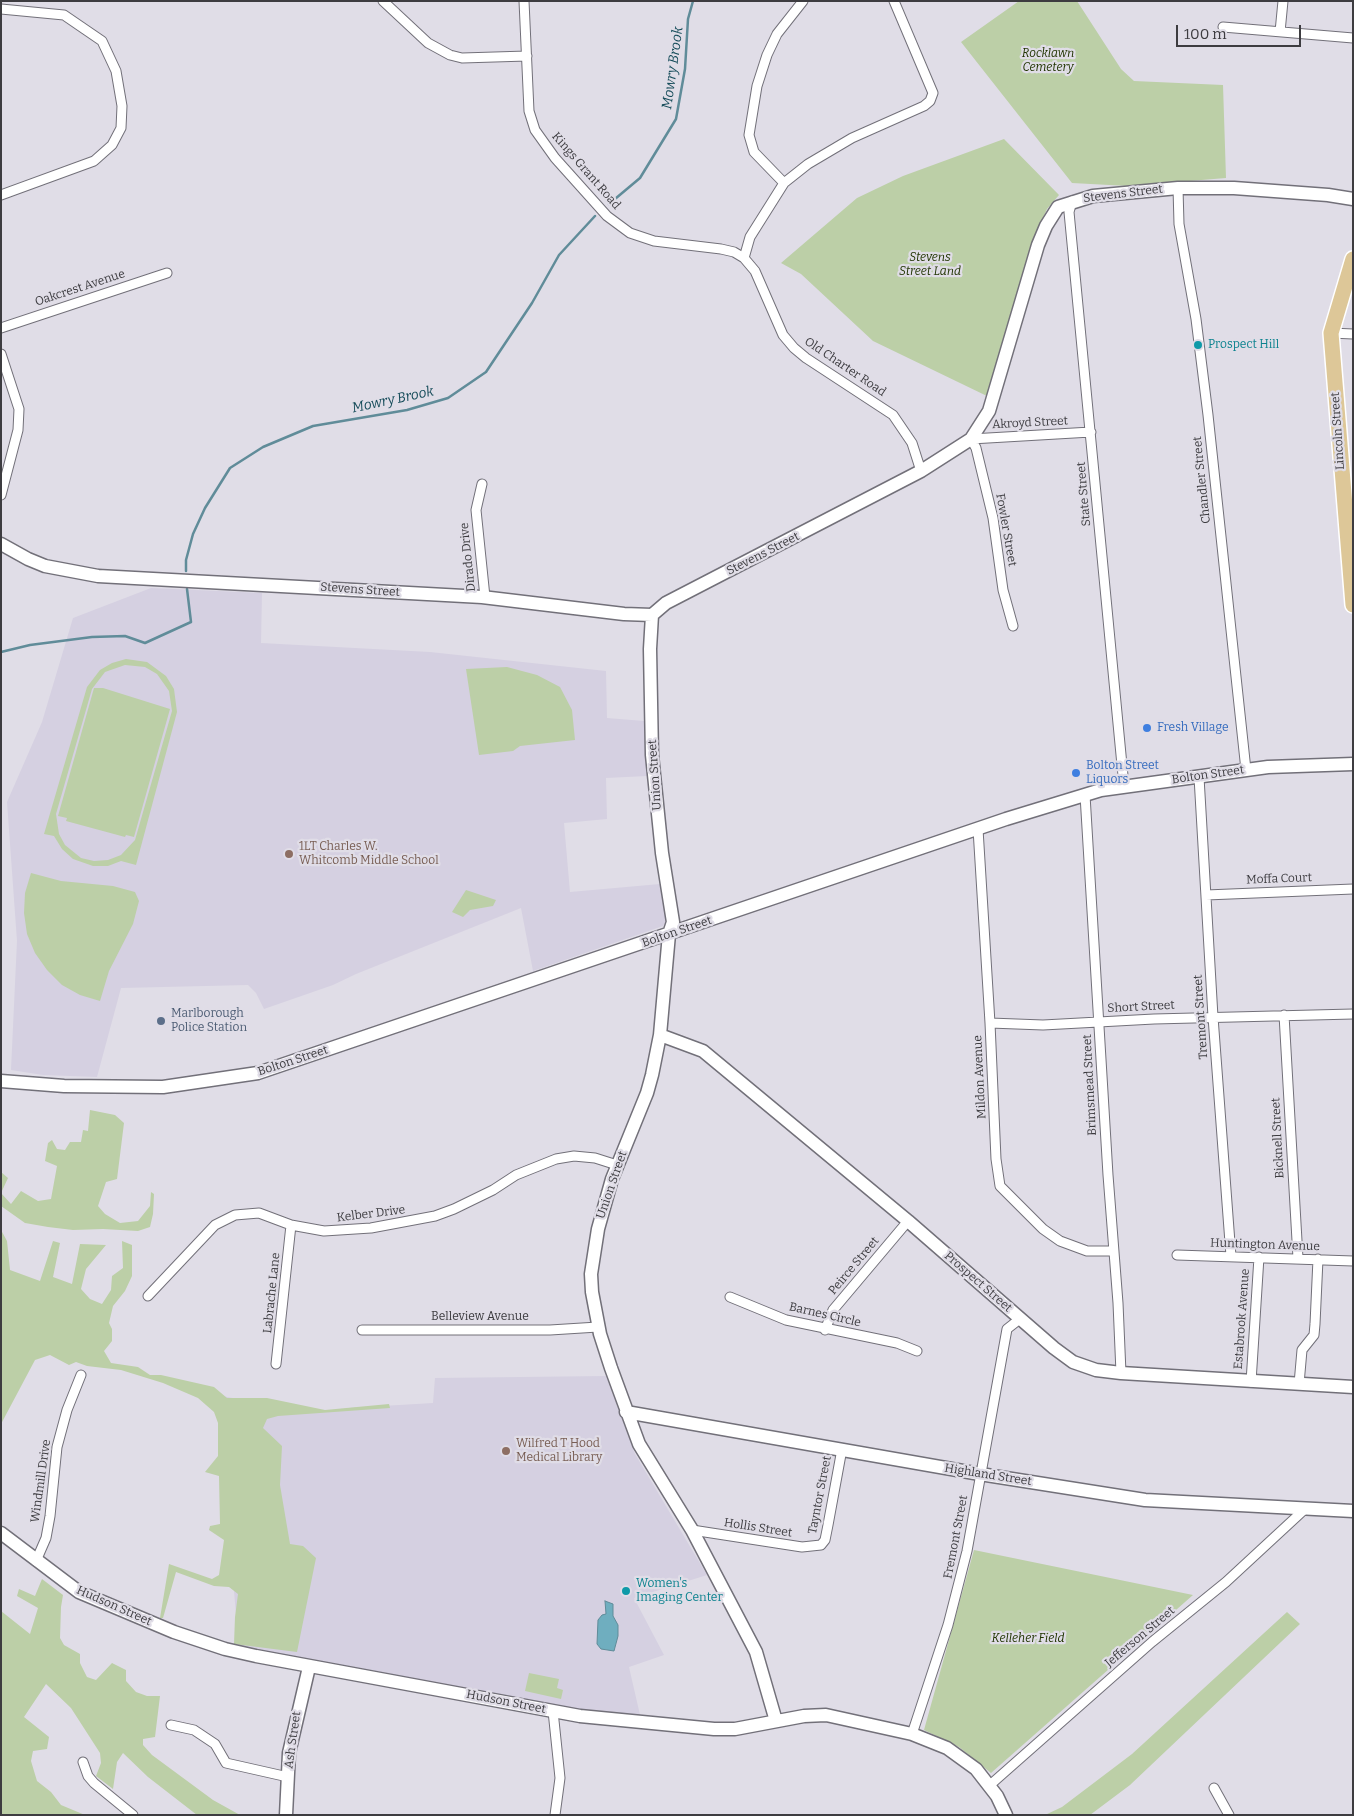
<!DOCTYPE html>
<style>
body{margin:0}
#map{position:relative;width:1354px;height:1816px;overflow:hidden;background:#e0dde7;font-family:Bitter,serif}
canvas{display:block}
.frame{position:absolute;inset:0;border:2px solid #3d3c40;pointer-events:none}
.scale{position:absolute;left:1176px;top:25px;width:125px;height:22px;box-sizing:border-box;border:2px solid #3d3c40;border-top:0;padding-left:6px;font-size:15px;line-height:18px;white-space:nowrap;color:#3d3c40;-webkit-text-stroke:4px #e0dde7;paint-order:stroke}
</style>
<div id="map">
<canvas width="1354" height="1816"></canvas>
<div class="frame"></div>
<div class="scale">100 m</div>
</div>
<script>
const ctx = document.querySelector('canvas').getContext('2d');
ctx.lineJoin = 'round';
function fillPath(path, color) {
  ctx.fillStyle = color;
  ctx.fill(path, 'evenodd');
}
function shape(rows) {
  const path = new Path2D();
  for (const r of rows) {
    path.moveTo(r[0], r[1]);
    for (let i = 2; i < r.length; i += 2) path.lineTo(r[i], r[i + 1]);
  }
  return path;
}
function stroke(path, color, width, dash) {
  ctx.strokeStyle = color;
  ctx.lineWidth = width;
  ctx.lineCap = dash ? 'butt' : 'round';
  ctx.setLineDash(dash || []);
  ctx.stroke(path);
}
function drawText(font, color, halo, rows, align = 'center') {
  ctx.font = font + ' Bitter,serif';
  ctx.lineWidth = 4.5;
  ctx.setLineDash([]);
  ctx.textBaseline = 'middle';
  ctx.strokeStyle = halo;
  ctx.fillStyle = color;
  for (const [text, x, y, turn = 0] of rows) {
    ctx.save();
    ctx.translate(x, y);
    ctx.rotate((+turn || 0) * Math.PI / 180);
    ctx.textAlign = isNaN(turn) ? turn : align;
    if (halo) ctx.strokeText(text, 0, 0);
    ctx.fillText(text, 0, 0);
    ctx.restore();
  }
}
fillPath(shape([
 [151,588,262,593,261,643,430,652,606,671,607,718,644,721,647,776,606,778,607,819,564,823,570,892,660,884,666,921,663,926,533,971,521,908,356,974,333,985,264,1009,256,993,248,985,121,988,97,1077,43,1075,11,1070,17,941,7,802,42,722,73,618],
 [606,1376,635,1454,707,1575,634,1598,664,1655,629,1667,640,1715,550,1706,381,1672,239,1649,217,1395,311,1413,348,1408,433,1403,435,1378]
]), '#d5d0e1');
fillPath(shape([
 [1019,1,1077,1,1121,69,1134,81,1223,85,1226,178,1128,186,1072,183,961,42],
 [1004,139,1059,195,1047,209,1039,227,989,397,873,341,801,274,781,263,857,198,903,176],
 [126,659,147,662,166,676,174,689,177,712,136,865,121,861,108,866,93,866,73,859,62,849,54,836,44,834,87,687,100,670,112,663],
 [125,665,145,667,157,674,169,691,172,711,135,840,121,855,108,860,94,861,81,858,65,845,59,834,56,814,92,689,105,672],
 [507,667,537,675,560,687,572,710,575,740,520,746,513,751,479,755,466,669],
 [94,688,103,688,170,709,134,837,126,835,125,837,66,821,67,818,58,816],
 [31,873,61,881,113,886,135,892,139,901,133,924,109,971,100,1001,80,995,62,985,47,970,35,953,27,934,24,913,25,893],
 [466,890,496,900,493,906,470,910,463,917,452,912],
 [90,1110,115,1115,124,1123,117,1179,106,1182,98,1206,105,1214,120,1223,138,1221,150,1206,151,1192,154,1194,153,1214,150,1227,138,1231,103,1229,73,1230,48,1227,25,1223,1,1206,1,1172,8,1178,1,1193,11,1204,21,1191,38,1201,51,1199,57,1166,45,1161,48,1143,52,1140,57,1149,65,1150,70,1142,81,1142,83,1130,88,1131],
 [1,1230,7,1241,10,1270,40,1281,53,1241,60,1243,53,1277,72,1284,80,1244,106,1245,86,1269,81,1289,90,1299,102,1304,111,1290,112,1276,123,1268,122,1241,132,1245,132,1276,125,1291,113,1306,109,1323,112,1329,112,1341,104,1351,111,1363,138,1367,150,1375,161,1375,214,1387,227,1398,267,1398,325,1410,389,1404,390,1408,278,1416,267,1419,263,1428,282,1446,280,1485,290,1544,303,1546,316,1558,297,1652,234,1644,235,1617,238,1594,229,1587,214,1586,176,1572,163,1618,160,1618,169,1564,212,1579,219,1575,224,1540,209,1530,210,1526,220,1524,219,1476,205,1472,218,1456,218,1423,214,1412,198,1398,163,1383,121,1370,87,1366,76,1362,69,1365,50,1355,35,1360,1,1424],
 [974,1550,1193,1595,991,1773,959,1747,924,1730],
 [42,1579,63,1595,61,1607,60,1638,64,1645,80,1654,80,1663,87,1677,96,1680,112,1663,126,1670,126,1681,136,1692,147,1696,160,1696,155,1737,143,1739,143,1745,152,1755,213,1800,240,1815,197,1815,148,1777,123,1753,117,1762,113,1789,96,1776,101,1763,100,1753,71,1708,46,1684,24,1717,49,1737,47,1749,33,1751,31,1761,37,1781,51,1792,61,1805,85,1815,1,1815,1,1611,30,1634,38,1608,17,1596,19,1589,35,1596],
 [1287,1612,1300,1624,1130,1785,1090,1815,1045,1815,1062,1807,1132,1754],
 [529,1673,559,1679,557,1688,563,1690,561,1699,525,1691]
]), '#bccfa7');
const water = shape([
 [605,1601,613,1604,613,1616,618,1625,618,1636,614,1651,601,1649,597,1644,598,1620,602,1615,606,1614,605,1601]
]);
fillPath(water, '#6faebf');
stroke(water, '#608c99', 1);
stroke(shape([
 [609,204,640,178,676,119,685,69,688,19,693,1],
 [186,571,186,560,193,534,205,508,230,468,263,447,313,426,407,410,448,398,486,372,532,303,559,255,595,216],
 [1,652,30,645,92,637,125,636,145,643,191,622,187,589]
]), '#608c99', 2.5);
const street = shape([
 [383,1,428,43,450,55,462,58,527,56],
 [524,1,529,111,535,130,555,158,607,216,630,233,654,241,721,249,734,252,744,258],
 [894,1,933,93,930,101,924,106,852,138,808,164,784,183,750,237,744,258,755,271,783,335,794,348,806,358,893,415,912,443,921,471],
 [1,9,64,15,102,41,116,71,122,106,121,128,112,145,94,161,1,195],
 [1223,27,1353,38],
 [1280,32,1283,1],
 [784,183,754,152,749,135,757,86,767,55,777,34,803,1],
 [1178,188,1179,224,1196,319,1208,415,1246,770],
 [1072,201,1069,212,1124,786],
 [1,328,167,273],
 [1331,333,1353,334],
 [1,354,19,409,18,430,1,495],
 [482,484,476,510,485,597],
 [1013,626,1003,590,993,518,976,448,971,439,1091,432],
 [1199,777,1213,1017,1231,1256],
 [1085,795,1108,1175,1118,1303,1121,1373],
 [978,829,990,1023,996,1159,1000,1186,1043,1229,1060,1241,1087,1251,1114,1251],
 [1206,895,1353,889],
 [1284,1015,1298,1258],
 [990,1023,1043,1025,1154,1019,1353,1014],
 [1177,1255,1353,1261],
 [148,1296,215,1225,235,1215,259,1213,291,1225,324,1231,371,1228,435,1216,454,1209,493,1190,516,1175,556,1159,574,1156,595,1158,617,1165],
 [730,1297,786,1320,897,1343,917,1351],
 [362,1330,550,1330,598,1327],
 [825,1330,833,1310,908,1221],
 [276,1364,291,1225],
 [1251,1382,1259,1257],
 [1299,1384,1302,1350,1314,1335,1315,1324,1318,1259],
 [692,1530,802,1547,821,1545,825,1540,828,1525,842,1449],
 [36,1561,46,1538,50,1516,57,1447,67,1410,81,1375],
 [553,1711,560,1778,555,1815],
 [171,1725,194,1730,215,1744,226,1763,288,1777],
 [912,1734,948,1625,967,1551,1007,1329,1021,1318],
 [83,1762,88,1776,94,1783,133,1815],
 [990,1785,1152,1642,1226,1582,1306,1508],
 [1214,1788,1229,1815]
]);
const secondary = shape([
 [1,544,28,559,45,566,98,576,482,597,624,614,652,615,666,603,921,471,971,439,989,411,1038,245,1046,226,1058,207,1093,196,1178,188,1234,188,1328,195,1353,199],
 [652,615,650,649,652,755,662,853,673,922,669,934,660,1035,652,1075,647,1093,612,1179,598,1229,591,1274,592,1292,600,1334,611,1368,639,1444,692,1530,756,1652,776,1721],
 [660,1035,703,1051,908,1221,1054,1348,1073,1362,1096,1370,1121,1373,1353,1387],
 [1,1081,64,1086,163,1087,258,1073,1006,819,1101,790,1268,767,1353,764],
 [626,1412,980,1474,1145,1500,1353,1511],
 [1,1533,79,1592,174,1632,225,1649,256,1656,580,1716,714,1729,735,1729,804,1716,826,1715,912,1734,947,1748,976,1769,997,1796,1006,1815],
 [286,1815,289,1753,309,1667]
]);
const primary = shape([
 [1353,259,1331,333,1353,605]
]);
stroke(street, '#727079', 11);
stroke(secondary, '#727079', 15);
stroke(primary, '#fff', 18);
stroke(street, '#fff', 9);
stroke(secondary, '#fff', 12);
stroke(primary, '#ddc798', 15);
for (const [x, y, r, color] of [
 [1198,345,5,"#0f9aa8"],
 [1147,728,5,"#3f7fe0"],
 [1076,773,5,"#3f7fe0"],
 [289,854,5,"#8d6e63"],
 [161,1021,5,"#5c6f8a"],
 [506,1451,5,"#8d6e63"],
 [626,1591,5,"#0f9aa8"]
]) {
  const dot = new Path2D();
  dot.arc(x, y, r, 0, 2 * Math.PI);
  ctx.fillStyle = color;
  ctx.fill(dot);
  stroke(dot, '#e0dde7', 2);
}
drawText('italic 12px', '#203400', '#e0dde7', [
 ["Rocklawn",1048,54],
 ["Cemetery",1048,68],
 ["Stevens",930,258],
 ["Street Land",930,272],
 ["Kelleher Field",1028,1639]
]);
drawText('12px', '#3d3c40', '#e0dde7', [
 ["Kings Grant Road",586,171,49],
 ["Stevens Street",1123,194,-7],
 ["Oakcrest Avenue",80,288,-18],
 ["Old Charter Road",845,367,34],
 ["Akroyd Street",1030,423,-3],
 ["Lincoln Street",1338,431,-94],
 ["Chandler Street",1202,480,-96],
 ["State Street",1084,494,-95],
 ["Fowler Street",1006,530,80],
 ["Stevens Street",763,554,-27],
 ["Dirado Drive",468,557,-96],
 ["Stevens Street",360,590,4],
 ["Union Street",655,775,-94],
 ["Bolton Street",1208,775,-8],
 ["Moffa Court",1279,879,-2],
 ["Bolton Street",677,932,-19],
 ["Short Street",1141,1007,-3],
 ["Tremont Street",1201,1017,-94],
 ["Bolton Street",293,1061,-18],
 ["Mildon Avenue",980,1077,-93],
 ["Brimsmead Street",1090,1085,-93],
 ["Bicknell Street",1278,1138,-93],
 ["Union Street",612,1185,-71],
 ["Kelber Drive",371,1214,-7],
 ["Huntington Avenue",1265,1245,2],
 ["Peirce Street",854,1266,-50],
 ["Prospect Street",978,1282,41],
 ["Labrache Lane",272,1293,-84],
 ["Barnes Circle",825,1315,13],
 ["Belleview Avenue",480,1317],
 ["Estabrook Avenue",1242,1319,-86],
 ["Highland Street",988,1475,9],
 ["Windmill Drive",41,1481,-82],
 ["Tayntor Street",820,1495,-79],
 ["Hollis Street",758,1528,9],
 ["Fremont Street",956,1537,-79],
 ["Hudson Street",114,1606,24],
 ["Jefferson Street",1140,1637,-40],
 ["Hudson Street",506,1702,11],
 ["Ash Street",293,1740,-82]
]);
drawText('12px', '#0d838f', '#e0dde7', [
 ["Prospect Hill",1208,345],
 ["Women's",636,1584],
 ["Imaging Center",636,1598]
], 'left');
drawText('12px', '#366cbe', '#e0dde7', [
 ["Fresh Village",1157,728],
 ["Bolton Street",1086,766],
 ["Liquors",1086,780]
], 'left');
drawText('12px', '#785e54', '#e0dde7', [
 ["1LT Charles W.",299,847],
 ["Whitcomb Middle School",299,861],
 ["Wilfred T Hood",516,1444],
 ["Medical Library",516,1458]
], 'left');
drawText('12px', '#4e5e75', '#e0dde7', [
 ["Marlborough",171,1014],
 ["Police Station",171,1028]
], 'left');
drawText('italic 14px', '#164c5a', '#e0dde7', [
 ["Mowry Brook",673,68,-82],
 ["Mowry Brook",393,400,-12]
]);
</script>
